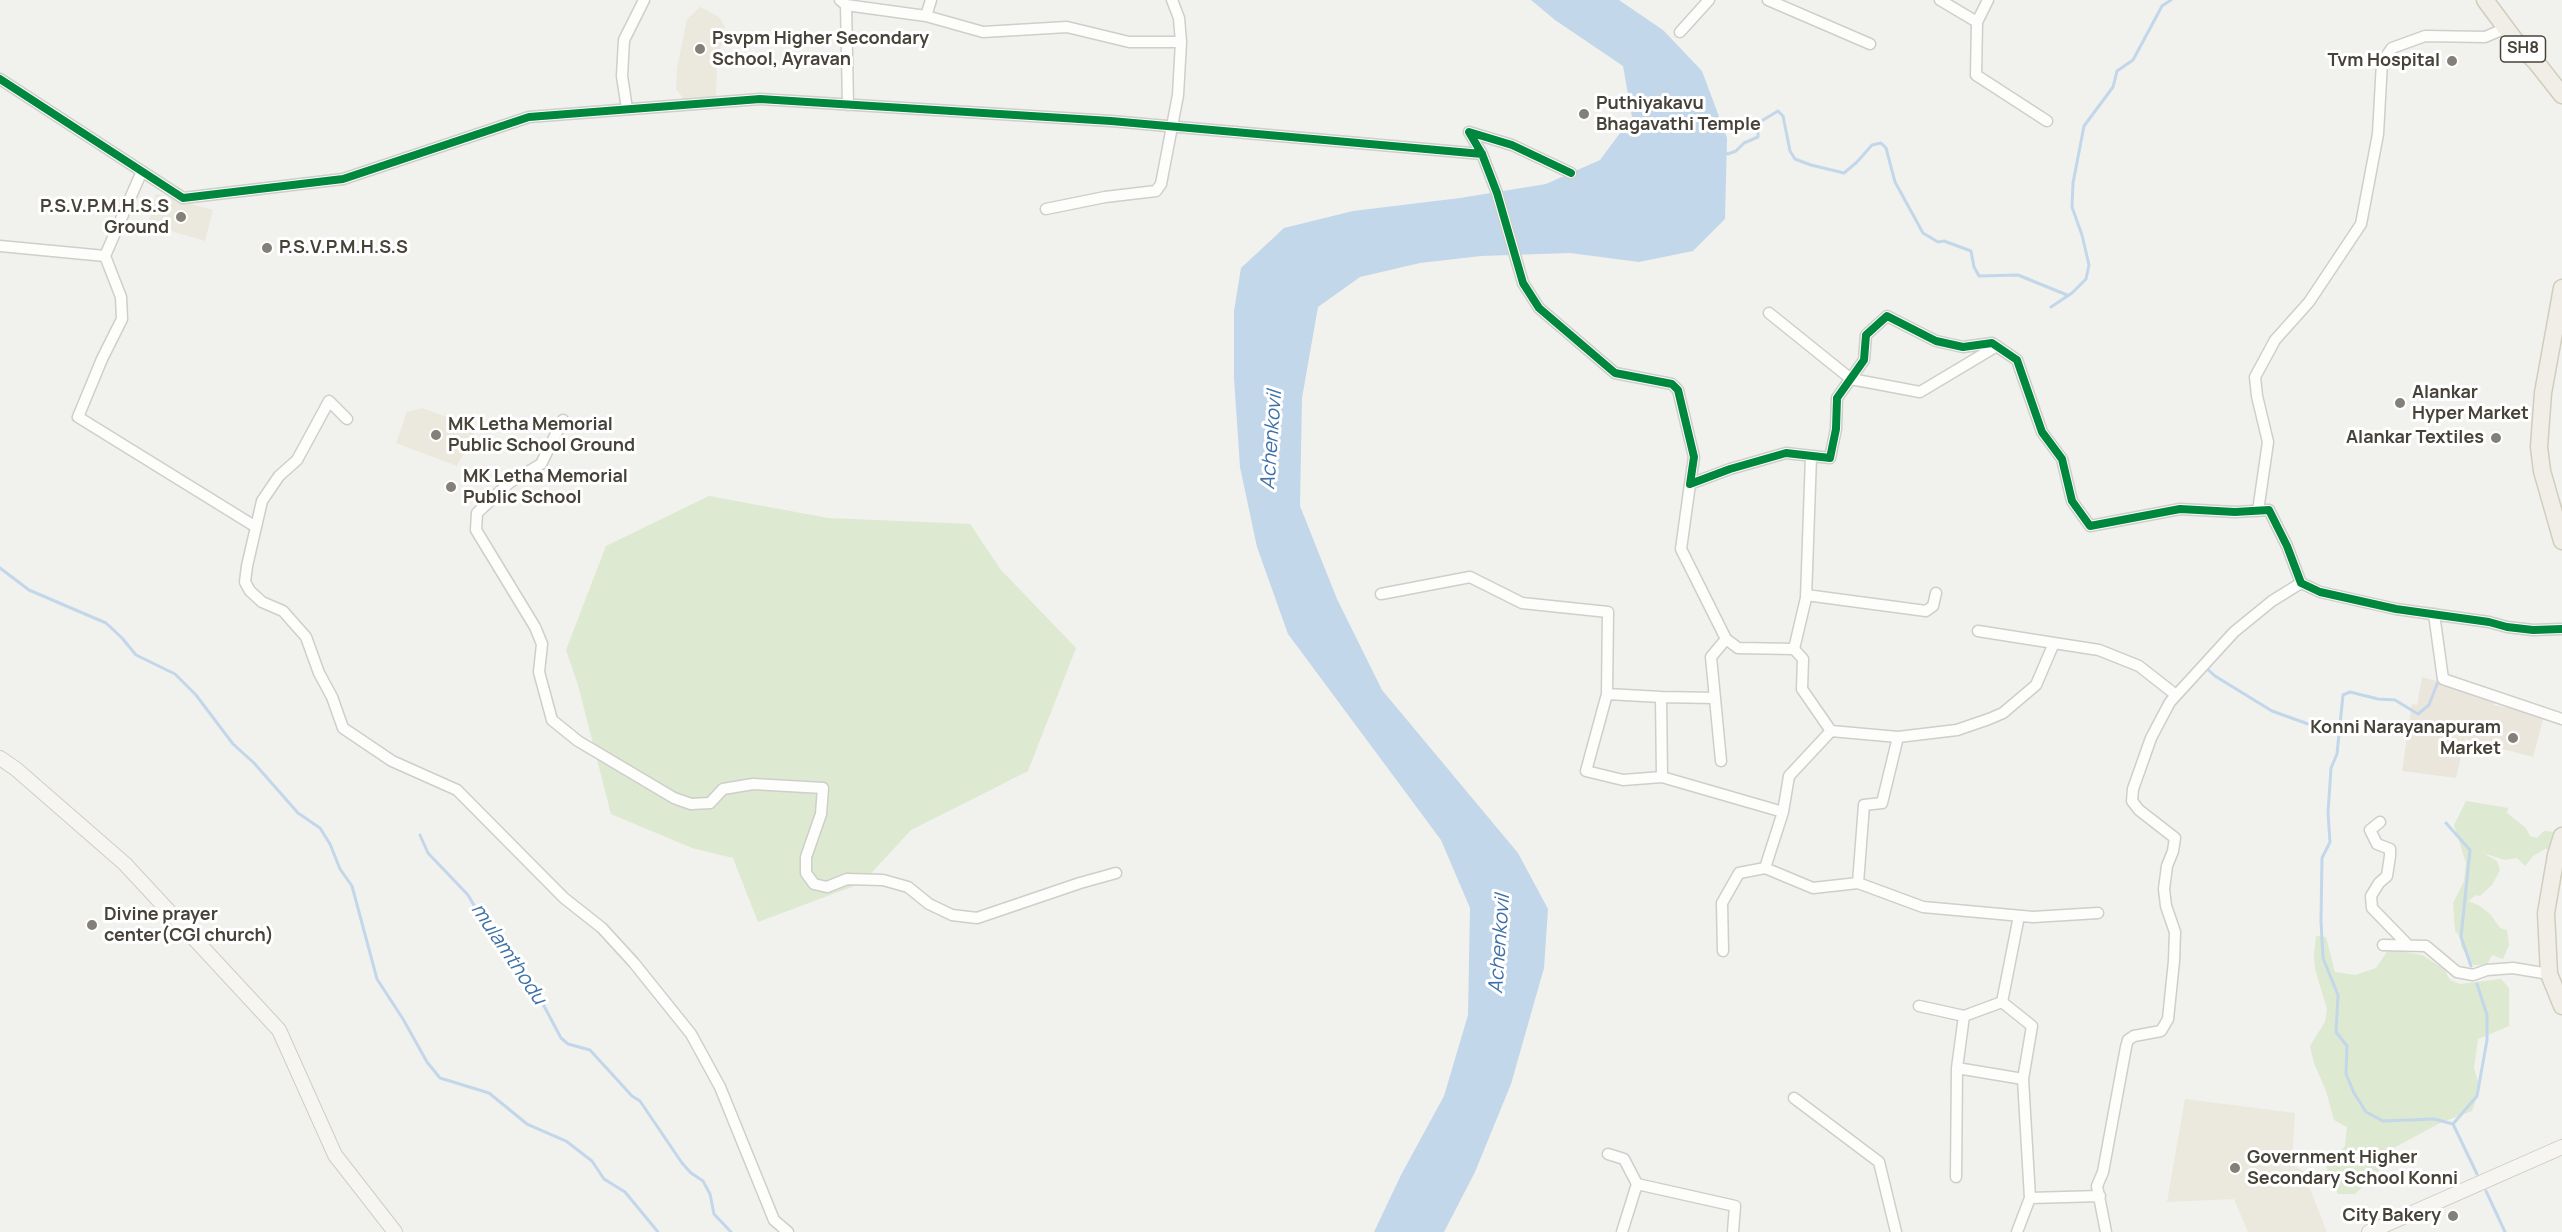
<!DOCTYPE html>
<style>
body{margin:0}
canvas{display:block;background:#f1f1ed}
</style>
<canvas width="2562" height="1232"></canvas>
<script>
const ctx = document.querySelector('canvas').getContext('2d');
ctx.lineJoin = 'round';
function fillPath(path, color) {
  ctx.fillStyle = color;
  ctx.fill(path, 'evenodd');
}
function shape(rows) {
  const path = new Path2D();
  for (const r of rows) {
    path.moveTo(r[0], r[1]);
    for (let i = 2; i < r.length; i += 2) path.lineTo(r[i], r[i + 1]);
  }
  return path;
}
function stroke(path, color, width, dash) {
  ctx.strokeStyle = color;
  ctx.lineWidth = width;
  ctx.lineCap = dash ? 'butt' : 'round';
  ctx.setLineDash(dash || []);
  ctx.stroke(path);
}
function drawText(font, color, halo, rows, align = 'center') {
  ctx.font = font + ' Manrope,sans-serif';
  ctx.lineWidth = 6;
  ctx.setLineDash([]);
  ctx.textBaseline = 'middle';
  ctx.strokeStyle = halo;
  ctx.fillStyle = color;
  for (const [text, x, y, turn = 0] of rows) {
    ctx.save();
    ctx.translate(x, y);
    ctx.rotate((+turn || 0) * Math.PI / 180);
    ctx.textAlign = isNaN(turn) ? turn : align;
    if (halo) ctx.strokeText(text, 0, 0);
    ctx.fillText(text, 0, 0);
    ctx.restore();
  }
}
fillPath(shape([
 [2422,677,2494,698,2494,705,2544,716,2533,757,2465,739,2456,778,2402,771,2412,704,2417,705]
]), '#ebe6db');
fillPath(shape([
 [700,7,719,17,725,27,723,42,717,57,716,100,684,99,676,89,677,68,687,19],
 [156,194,213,210,205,241,148,224],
 [422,408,477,428,457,466,396,443,407,412],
 [2185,1099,2295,1113,2292,1164,2303,1171,2327,1232,2248,1232,2234,1199,2167,1202]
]), '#ebe9dd');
fillPath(shape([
 [709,496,828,518,970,524,1001,570,1076,648,1028,771,911,830,862,883,758,922,733,858,692,848,611,814,578,685,566,650,606,546],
 [2466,801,2508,808,2507,813,2526,828,2530,836,2537,838,2544,831,2555,832,2557,838,2555,849,2545,849,2533,856,2525,866,2517,858,2505,860,2483,853,2497,861,2500,870,2492,885,2480,896,2476,895,2468,901,2480,906,2490,914,2500,928,2507,930,2509,945,2503,959,2492,955,2487,965,2473,965,2461,946,2461,937,2455,931,2453,903,2464,881,2466,863,2454,825],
 [2316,936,2326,937,2335,972,2355,975,2376,968,2389,949,2422,955,2444,969,2450,980,2460,984,2501,979,2509,988,2509,1026,2478,1039,2474,1068,2480,1088,2472,1111,2440,1123,2388,1151,2383,1167,2355,1194,2338,1194,2326,1167,2345,1146,2347,1127,2334,1120,2326,1091,2314,1063,2310,1046,2325,1022,2327,1009,2315,969,2314,956]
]), '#dde9d0');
fillPath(shape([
 [1531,0,1619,0,1663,30,1702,71,1727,138,1725,219,1693,251,1639,262,1570,253,1481,256,1420,263,1360,277,1318,307,1302,398,1300,506,1337,599,1382,690,1518,853,1548,909,1544,968,1511,1084,1475,1172,1444,1232,1374,1232,1401,1175,1444,1096,1468,1015,1470,908,1441,840,1288,634,1257,547,1240,467,1234,378,1234,311,1241,268,1284,228,1353,211,1460,198,1546,184,1600,160,1632,117,1623,66,1555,20]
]), '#c3d7ea');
stroke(shape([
 [1726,153,1728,154,1736,151,1744,143,1758,137,1758,123,1778,111,1783,116,1790,151,1795,159,1811,165,1844,173,1857,162,1872,145,1881,143,1886,148,1895,182,1923,233,1938,242,1944,241,1971,251,1974,267,1979,276,2018,275,2067,295],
 [2051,307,2072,293,2086,279,2089,265,2082,235,2072,207,2073,183,2084,126,2113,87,2117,71,2133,60,2162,6,2171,0],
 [0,568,29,590,106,623,122,638,136,655,175,674,196,695,233,744,254,763,298,813,320,828,330,844,340,869,352,886,377,979,403,1019,427,1062,440,1078,489,1093,527,1124,566,1141,592,1161,604,1179,625,1192,658,1232],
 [2204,666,2215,676,2272,711,2311,725,2339,732],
 [2439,679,2429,705,2418,714,2395,700,2378,699,2350,692,2343,695,2337,754,2331,768,2328,813,2330,842,2322,858,2321,921,2323,958,2338,995,2336,1032,2347,1046,2346,1074,2354,1093,2366,1112,2383,1121,2434,1119,2453,1124],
 [2446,823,2470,850,2461,937,2471,966],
 [420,835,428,853,468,895,497,945,535,989,561,1038,568,1044,590,1050,632,1096,640,1101,682,1163,691,1173,703,1181,710,1194,714,1214,731,1232],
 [2477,984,2487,1015,2487,1040,2477,1096,2453,1124,2477,1174],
 [2486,1191,2505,1232]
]), '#c3d7ea', 3);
const street = shape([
 [840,0,846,5,926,16],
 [931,0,926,16,983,32,1067,27,1129,42,1181,42],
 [1768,0,1870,44],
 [1940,0,1977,22],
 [1988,0,1977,22,1976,75,2047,121],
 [846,5,848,105],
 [1680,32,1709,0],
 [0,79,183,198,343,179,529,117,760,99,1111,121,1482,154],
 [627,109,622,76,624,40,644,0],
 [1571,173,1512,145,1469,132,1482,154,1497,193,1523,283,1539,308,1615,373,1672,384,1678,390,1694,457,1690,484,1730,469,1786,453,1830,458,1836,429,1837,398,1864,360,1866,335,1887,316,1936,341,1963,347,1992,343,2017,360,2042,432,2062,459,2072,501,2090,526,2180,509,2235,512,2269,510,2287,546,2301,583,2320,592,2396,609,2489,622,2507,627,2533,630,2562,629],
 [1046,209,1105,197,1156,191,1161,184,1178,95,1181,42,1179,18,1172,0],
 [0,246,105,256,142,171],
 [105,256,121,297,122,319,102,359,78,417,256,527],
 [1769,313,1851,379,1920,392,1997,346],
 [347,419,329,401,297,460,279,476,262,501,247,566,245,582,250,591,262,602,283,611,306,637,319,673,332,697,343,728,392,761,457,790,564,898,602,928,634,963,691,1034,720,1087,774,1220,788,1232],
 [563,420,541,464,509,483,477,513,476,530,535,627,542,644,539,672,552,720,578,741,674,798,691,804,710,803,723,789,753,784,823,788,821,814,806,857,806,873,814,884,827,887,847,879,883,880,908,887,929,904,952,915,977,918,1080,883,1116,873],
 [1811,456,1806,598,1794,649,1803,659,1802,689,1831,731,1898,737,1957,730,1989,719,2003,713,2036,685,2054,643,2099,650,2139,666,2176,695],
 [1690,484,1681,549,1726,639,1738,648,1794,649],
 [2258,511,2268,442,2257,396,2255,377,2275,340,2309,302,2361,224,2378,134,2382,62,2392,48,2425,36,2485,37,2506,28],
 [1381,594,1470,577,1522,603,1608,612,1607,694],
 [1806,595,1926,611,1933,606,1936,593],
 [2434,614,2443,679,2562,719],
 [1978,631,2054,643],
 [1661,697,1607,694,1586,771,1623,780,1662,777],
 [1715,698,1661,697,1662,777,1783,812,1789,776,1831,731],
 [1721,761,1711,657,1726,639],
 [2380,822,2370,830,2377,844,2390,849,2390,856,2387,876,2379,883,2371,896,2372,908,2408,945],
 [1765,868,1813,888,1858,883,1923,907,2033,917,2098,913],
 [1858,883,1864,805,1882,803,1898,737],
 [2019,916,2002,1002,2032,1026,2023,1079,2030,1198,2100,1196],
 [2383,945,2426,946,2457,972,2473,975,2487,970,2513,968,2549,974],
 [1723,951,1722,903,1739,873,1765,868,1783,812],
 [1919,1006,1964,1016],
 [1957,1068,1964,1016,2002,1002],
 [1794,1098,1879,1162,1896,1232],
 [1608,1154,1624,1159,1637,1184,1735,1206,1733,1232],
 [1956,1177,1957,1068,2023,1079],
 [1622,1232,1637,1184],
 [2017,1232,2030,1198],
 [2106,1232,2097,1186,2103,1172,2126,1047,2128,1040,2134,1036,2161,1031,2168,1019,2174,961,2175,932,2166,906,2164,889,2167,866,2173,851,2175,838,2139,810,2132,801,2133,789,2151,738,2170,702,2234,632,2272,601,2301,583]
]);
const secondary = shape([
 [0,758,16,769,125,864,279,1030,335,1155,395,1232],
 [2369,1232,2562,1147]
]);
const primary = shape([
 [2485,0,2517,43,2536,62,2562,95],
 [2562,288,2543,393,2539,447,2542,471,2562,541],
 [2562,836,2556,855,2546,913,2549,974,2562,1006]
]);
stroke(street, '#cfceca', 13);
stroke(secondary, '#cfcec5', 16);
stroke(primary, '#d1cdbd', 19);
stroke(street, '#fdfdfc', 10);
stroke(secondary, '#f6f5f1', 14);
stroke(primary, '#f0eee6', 16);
stroke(shape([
 [0,79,183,198,343,179,529,117,760,99,1111,121,1482,154],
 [1571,173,1512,145,1469,132,1482,154,1497,193,1523,283,1539,308,1615,373,1672,384,1678,390,1694,457,1690,484,1730,469,1786,453,1830,458,1836,429,1837,398,1864,360,1866,335,1887,316,1936,341,1963,347,1992,343,2017,360,2042,432,2062,459,2072,501,2090,526,2180,509,2235,512,2269,510,2287,546,2301,583,2320,592,2396,609,2489,622,2507,627,2533,630,2562,629]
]), '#00873e', 8);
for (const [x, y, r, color] of [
 [700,49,6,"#828078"],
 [2452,61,6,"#828078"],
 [1584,114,6,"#828078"],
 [181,217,6,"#828078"],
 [267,248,6,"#828078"],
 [2400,403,6,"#828078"],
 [436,435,6,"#828078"],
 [2496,438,6,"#828078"],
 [451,487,6,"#828078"],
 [2513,738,6,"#828078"],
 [92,925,6,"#828078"],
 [2235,1168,6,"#828078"],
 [2453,1216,6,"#828078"]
]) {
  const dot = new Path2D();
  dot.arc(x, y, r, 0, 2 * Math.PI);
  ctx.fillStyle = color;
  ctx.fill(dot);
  stroke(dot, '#fff', 2);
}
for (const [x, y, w] of [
 [2523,49,45]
]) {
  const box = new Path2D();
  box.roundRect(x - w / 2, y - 13, w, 26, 4.5);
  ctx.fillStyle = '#fff';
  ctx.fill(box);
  stroke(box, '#474339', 1.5);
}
drawText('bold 16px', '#474339', null, [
 ["SH8",2523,49]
]);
drawText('bold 18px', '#474339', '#fff', [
 ["Psvpm Higher Secondary",712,39],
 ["School, Ayravan",712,60],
 ["Tvm Hospital",2440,61,"right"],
 ["Puthiyakavu",1596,104],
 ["Bhagavathi Temple",1596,125],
 ["P.S.V.P.M.H.S.S",169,207,"right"],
 ["Ground",169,228,"right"],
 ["P.S.V.P.M.H.S.S",279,248],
 ["Alankar",2412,393],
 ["Hyper Market",2412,414],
 ["MK Letha Memorial",448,425],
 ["Public School Ground",448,446],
 ["Alankar Textiles",2484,438,"right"],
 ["MK Letha Memorial",463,477],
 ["Public School",463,498],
 ["Konni Narayanapuram",2501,728,"right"],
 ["Market",2501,749,"right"],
 ["Divine prayer",104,915],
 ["center(CGI church)",104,936],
 ["Government Higher",2247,1158],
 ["Secondary School Konni",2247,1179],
 ["City Bakery",2441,1216,"right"]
], 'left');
drawText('italic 20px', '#3e71a7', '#fff', [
 ["Achenkovil",1272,440,-86],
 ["Achenkovil",1500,944,-86],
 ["mulamthodu",508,954,56]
]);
</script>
